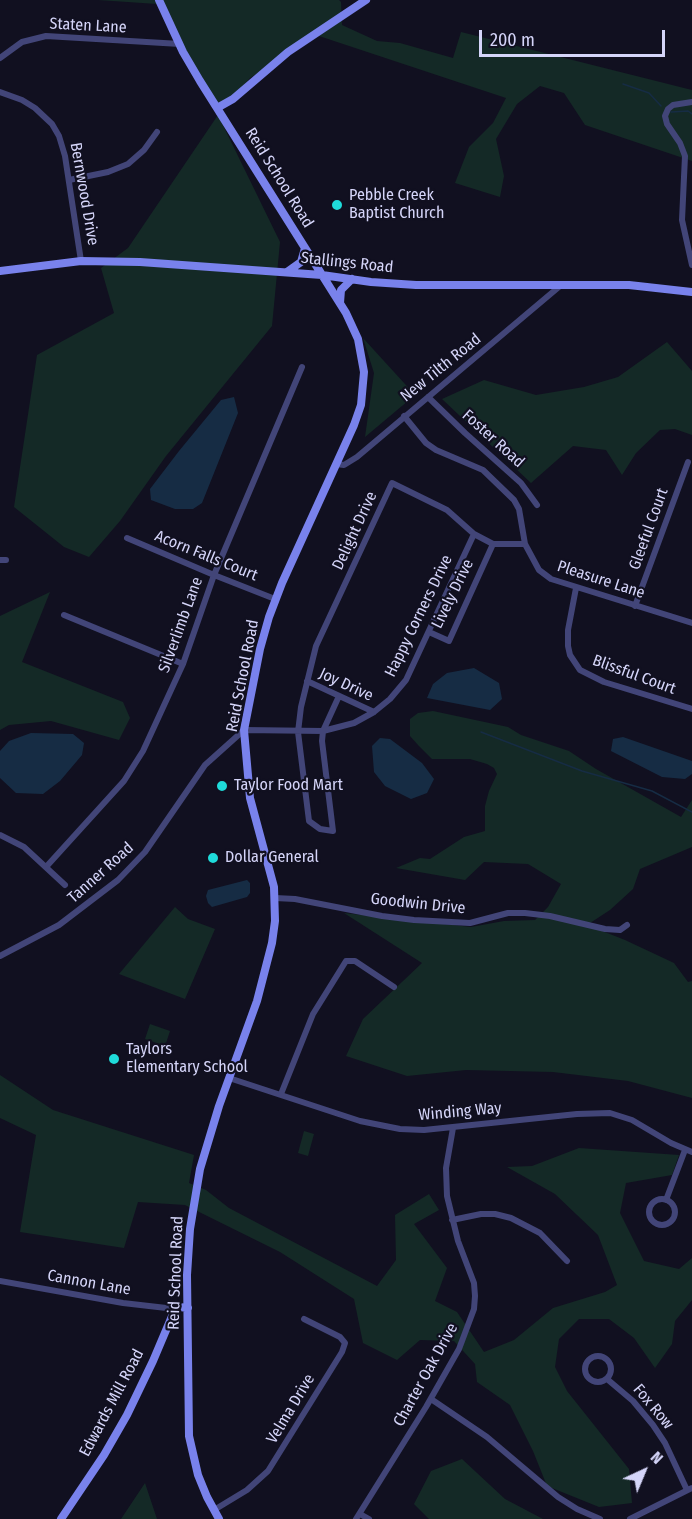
<!DOCTYPE html>
<style>
body{margin:0}
#map{position:relative;width:692px;height:1519px;overflow:hidden;background:#111020;font-family:"Fira Sans Condensed",sans-serif}
canvas{display:block}
.north{position:absolute;left:614px;top:1441px;width:60px;height:60px;-webkit-text-stroke:4px #111020;paint-order:stroke;rotate:44deg;font-size:16px;font-weight:700;line-height:24px;text-align:center;color:#d5d5f9}
.north::after{content:'';display:block;margin:auto;width:21px;height:27px;background:#d5d5f9;clip-path:polygon(50% 0,100% 100%,50% 72%,0 100%)}
.scale{position:absolute;left:479px;top:30px;width:186px;height:27px;box-sizing:border-box;border:3px solid #d5d5f9;border-top:0;padding-left:8px;font-size:18px;line-height:21px;white-space:nowrap;color:#d5d5f9;-webkit-text-stroke:4px #111020;paint-order:stroke}
</style>
<div id="map">
<canvas width="692" height="1519"></canvas>
<div class="north">N</div>
<div class="scale">200 m</div>
</div>
<script>
const ctx = document.querySelector('canvas').getContext('2d');
ctx.lineJoin = 'round';
function fillPath(path, color) {
  ctx.fillStyle = color;
  ctx.fill(path, 'evenodd');
}
function shape(rows) {
  const path = new Path2D();
  for (const r of rows) {
    if (r.length === 3) {
      path.moveTo(r[0] + r[2], r[1]);
      path.arc(r[0], r[1], r[2], 0, 2 * Math.PI);
      continue;
    }
    path.moveTo(r[0], r[1]);
    for (let i = 2; i < r.length; i += 2) path.lineTo(r[i], r[i + 1]);
  }
  return path;
}
function stroke(path, color, width, dash) {
  ctx.strokeStyle = color;
  ctx.lineWidth = width;
  ctx.lineCap = dash ? 'butt' : 'round';
  ctx.setLineDash(dash || []);
  ctx.stroke(path);
}
function drawText(font, color, halo, rows, align = 'center') {
  ctx.font = font + ' "Fira Sans Condensed",sans-serif';
  ctx.lineWidth = 4.5;
  ctx.setLineDash([]);
  ctx.textBaseline = 'middle';
  ctx.strokeStyle = halo;
  ctx.fillStyle = color;
  for (const [text, x, y, turn = 0] of rows) {
    ctx.save();
    ctx.translate(x, y);
    ctx.rotate((+turn || 0) * Math.PI / 180);
    ctx.textAlign = isNaN(turn) ? turn : align;
    if (halo) ctx.strokeText(text, 0, 0);
    ctx.fillText(text, 0, 0);
    ctx.restore();
  }
}
fillPath(shape([
 [98,0,339,0,341,2,342,25,377,41,400,43,453,58,461,32,692,90,692,161,585,125,564,93,540,86,517,104,496,139,504,176,500,197,455,183,469,147,493,123,506,98,319,36,250,78,218,115,280,242,272,326,166,456,120,521,89,557,64,547,14,507,37,355,114,313,101,268,128,248,218,115,157,4],
 [363,338,415,395,365,437,374,373],
 [667,342,692,371,692,435,675,429,660,430,636,453,622,475,606,450,573,446,531,483,442,399,484,380,536,395,584,387,618,377],
 [50,592,22,662,123,702,130,718,119,740,51,721,9,725,0,730,0,616],
 [433,711,508,727,521,735,569,751,596,769,681,817,692,800,692,847,640,869,633,889,610,910,587,925,625,940,674,963,688,982,692,981,692,1098,628,1081,553,1072,466,1070,407,1076,346,1056,363,1019,422,963,344,913,471,927,504,921,535,920,548,907,561,884,528,864,484,862,465,880,396,868,420,858,430,859,464,837,485,831,485,806,489,791,497,774,494,768,487,764,470,759,432,759,418,745,410,736,410,719,418,713],
 [175,907,188,919,215,929,185,999,119,974],
 [150,1024,170,1031,165,1046,145,1039],
 [0,1075,53,1110,194,1155,189,1183,206,1190,229,1208,377,1286,396,1260,395,1215,429,1194,439,1210,414,1224,447,1268,435,1301,457,1312,484,1352,514,1340,553,1308,605,1292,617,1285,598,1235,555,1194,507,1167,532,1166,579,1148,679,1155,672,1175,626,1183,620,1213,644,1261,679,1269,692,1258,692,1300,675,1321,672,1344,655,1368,634,1338,609,1319,579,1319,559,1339,555,1367,567,1391,629,1469,632,1503,599,1507,547,1486,533,1451,510,1405,477,1382,475,1364,454,1341,420,1340,397,1360,363,1343,354,1299,280,1252,185,1205,138,1202,124,1248,20,1232,36,1135,0,1118],
 [304,1131,314,1134,308,1156,298,1153],
 [462,1459,505,1499,543,1519,429,1519,414,1504,431,1471],
 [145,1483,157,1519,121,1519]
]), '#142926');
fillPath(shape([
 [234,397,238,413,202,503,193,509,175,509,151,500,150,489,179,451,221,400],
 [474,668,499,683,502,699,490,710,427,698,433,684,447,673],
 [31,733,73,734,84,743,82,755,60,781,43,794,16,793,0,778,0,751,9,741],
 [623,737,692,761,692,774,685,779,662,777,611,751,613,739],
 [380,738,390,739,422,763,434,779,427,793,411,799,385,786,374,772,372,746],
 [247,880,250,883,250,893,247,897,212,907,208,903,206,896,208,890]
]), '#162c44');
stroke(shape([
 [623,84,649,93,661,106],
 [671,112,688,111,692,114],
 [481,732,582,771,652,791,692,812]
]), '#162c44', 1.5);
stroke(shape([
 [0,58,22,42,46,36,180,44],
 [0,92,22,100,35,108,52,124,59,136,65,156,81,261],
 [692,102,673,105,668,109,665,116,667,124,680,143,685,156,682,220,692,265],
 [69,180,108,172,128,164,144,150,157,132],
 [428,397,465,433,521,483,537,505],
 [404,416,426,443,436,450,483,470,514,500,519,509,525,544,539,570,551,579,692,623],
 [336,464,344,465,357,457,560,286],
 [127,538,214,575,275,599],
 [0,560,6,560],
 [576,588,568,630,568,646,570,655,580,670,604,682,692,709],
 [635,606,688,462],
 [64,615,183,664],
 [429,632,449,641,493,544],
 [307,681,374,712],
 [339,696,323,731,322,741,333,831,320,829,309,821,298,732,301,707,316,646,392,483,447,510,474,534,493,544,525,544],
 [0,835,24,847,65,885],
 [46,867,124,781,143,751,183,664,214,575,302,367],
 [275,898,295,899,382,916,414,920,470,923,508,913,525,913,550,916,605,929,620,930,627,925],
 [0,956,59,925,118,880,145,852,205,765,244,730,323,731,354,723,374,712,390,699,406,680,474,534],
 [229,1078,360,1121,400,1129,424,1130,577,1114,610,1113,632,1120,671,1143,692,1152],
 [281,1094,313,1014,346,961,355,961,394,987],
 [662,1212,13],
 [666,1200,685,1150],
 [452,1220,481,1214,495,1214,511,1218,540,1233,567,1261],
 [0,1281,123,1303,175,1309],
 [598,1369,13],
 [607,1379,633,1401,653,1425,665,1443,687,1490],
 [431,1399,487,1437,558,1497,577,1509,600,1519],
 [214,1510,247,1490,268,1471,342,1352,345,1343,340,1337,304,1319],
 [360,1514,369,1519],
 [356,1519,426,1407,459,1349,474,1309,475,1296,474,1283,458,1241,447,1196,446,1168,453,1128],
 [630,1519,692,1488]
]), '#424578', 6);
stroke(shape([
 [159,0,183,52,200,81,346,313,358,339,364,372,361,405,354,425,282,583,269,617,260,649,244,730,250,798,274,887,275,921,272,943,257,1001,219,1106,200,1169,190,1229,187,1275,189,1436,198,1475,207,1497,219,1519],
 [217,108,233,99,288,52,366,0],
 [0,271,81,261,140,262,322,275,371,282,416,285,629,285,692,292],
 [287,272,301,262,305,248],
 [340,303,341,290,352,279],
 [61,1519,104,1455,127,1415,153,1361,175,1309,179,1307,188,1308]
]), '#7982ec', 8);
for (const [x, y, r, color] of [
 [337,205,6,"#1fdbda"],
 [222,786,6,"#1fdbda"],
 [213,858,6,"#1fdbda"],
 [114,1059,6,"#1fdbda"]
]) {
  const dot = new Path2D();
  dot.arc(x, y, r, 0, 2 * Math.PI);
  ctx.fillStyle = color;
  ctx.fill(dot);
  stroke(dot, '#111020', 2);
}
drawText('16px', '#d5d5f9', '#111020', [
 ["Staten Lane",88,26,3],
 ["Reid School Road",279,178,58],
 ["Bernwood Drive",84,194,80],
 ["Stallings Road",347,263,6],
 ["New Tilth Road",441,368,-39],
 ["Foster Road",493,439,42],
 ["Gleeful Court",649,529,-70],
 ["Delight Drive",355,531,-65],
 ["Acorn Falls Court",206,556,22],
 ["Pleasure Lane",601,580,18],
 ["Lively Drive",453,594,-64],
 ["Happy Corners Drive",419,616,-64],
 ["Silverlimb Lane",181,625,-70],
 ["Blissful Court",634,675,20],
 ["Reid School Road",243,676,-79],
 ["Joy Drive",346,685,25],
 ["Tanner Road",101,873,-42],
 ["Goodwin Drive",418,904,6],
 ["Winding Way",460,1112,-5],
 ["Reid School Road",176,1273,-88],
 ["Cannon Lane",89,1283,10],
 ["Charter Oak Drive",426,1375,-61],
 ["Edwards Mill Road",112,1403,-62],
 ["Fox Row",653,1407,50],
 ["Velma Drive",291,1409,-59]
]);
drawText('16px', '#d5d5f9', '#111020', [
 ["Pebble Creek",349,196],
 ["Baptist Church",349,214],
 ["Taylor Food Mart",234,786],
 ["Dollar General",225,858],
 ["Taylors",126,1050],
 ["Elementary School",126,1068]
], 'left');
</script>
